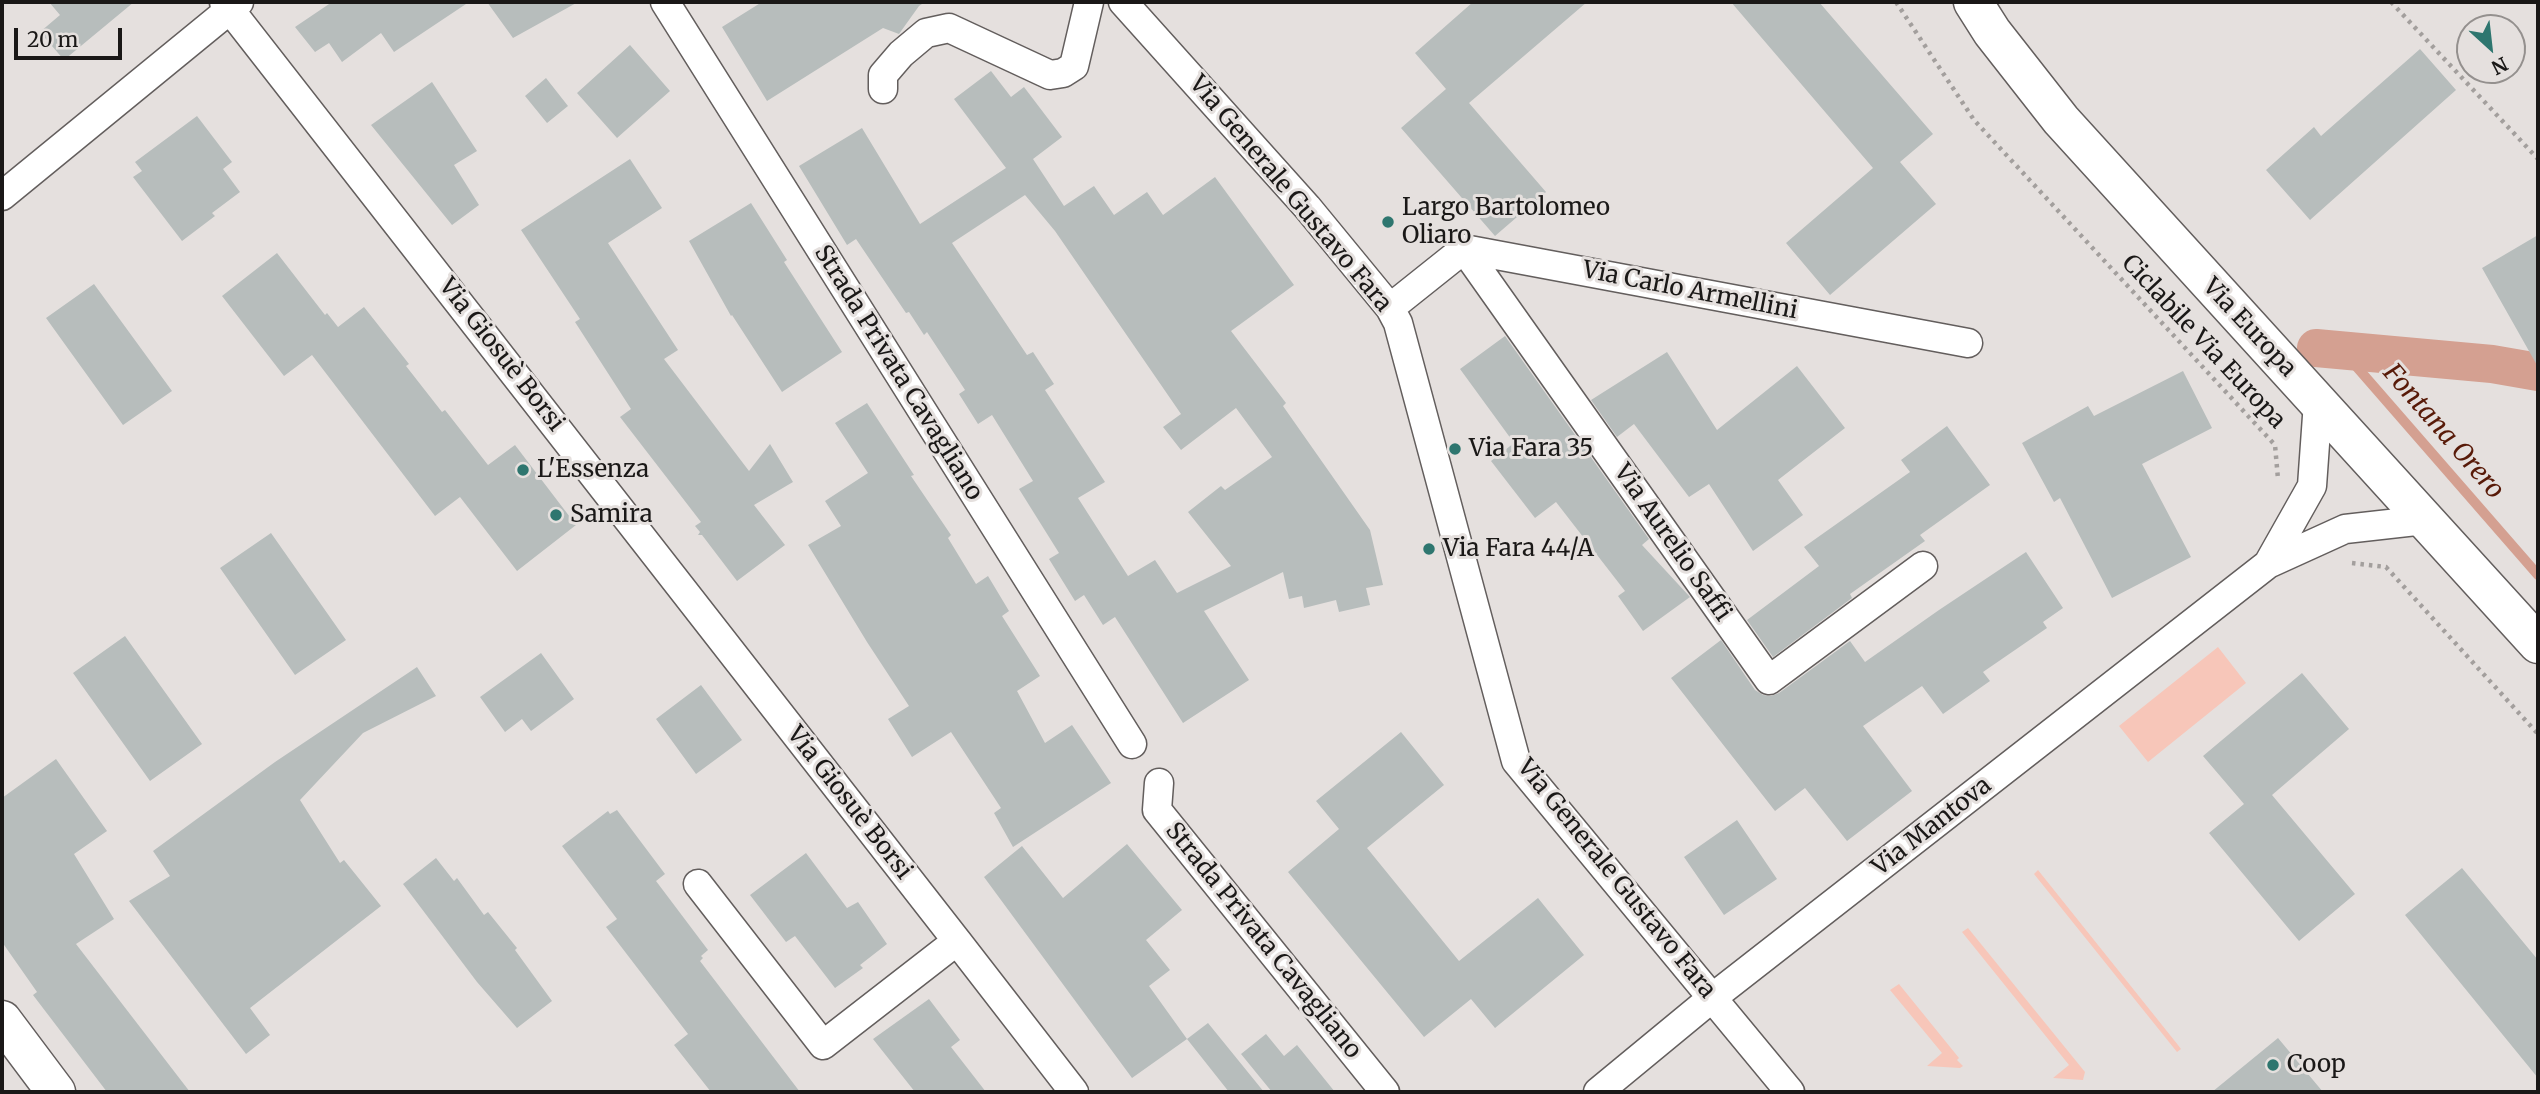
<!DOCTYPE html>
<html>
<head>
<meta charset="utf-8">
<style>
  body { margin:0 }
  #map { position:relative; width:2540px; height:1094px; overflow:hidden; background:#e5e0de; font-family:Merriweather,serif }
  canvas { display:block }
  .frame { position:absolute; inset:0; border:4px solid #1a1817; pointer-events:none }
  .north { position:absolute; left:2456px; top:14px; width:70px; height:70px; box-sizing:border-box; background:#e5e0de; border:2px solid #94908e; border-radius:50%; rotate:153deg; font-size:19px; font-weight:700; line-height:28px; text-align:center; color:#1a1817 }
  .north::after { content:''; display:block; margin:auto; width:24px; height:32px; background:#2e766f; clip-path:polygon(50% 0,100% 100%,50% 72%,0 100%) }
  .scale { position:absolute; left:14px; top:28px; width:108px; height:32px; box-sizing:border-box; border:4px solid #1a1817; border-top:0; padding-left:9px; font-size:21px; line-height:24px; white-space:nowrap; color:#1a1817; -webkit-text-stroke:5px #e5e0de; paint-order:stroke }
</style>
</head>
<body>
<div id="map">
<canvas width="2540" height="1094"></canvas>
<div class="frame"></div>
<div class="north">N</div>
<div class="scale">20 m</div>
</div>
<script>
const context = document.querySelector('canvas').getContext('2d');
context.lineJoin = 'round';
function fill(path, color) {
  context.fillStyle = color;
  context.fill(path, 'evenodd');
}
function strokePath(path, color, width, dash) {
  context.strokeStyle = color;
  context.lineWidth = width;
  context.lineCap = dash ? 'butt' : 'round';
  context.setLineDash(dash || []);
  context.stroke(path);
}
function drawText(font, color, halo, rows, align = 'center') {
  context.font = font + ' Merriweather,serif';
  context.lineWidth = 6;
  context.setLineDash([]);
  context.textBaseline = 'middle';
  context.strokeStyle = halo;
  context.fillStyle = color;
  for (const [text, x, y, turn = 0] of rows) {
    context.save();
    context.translate(x, y);
    context.rotate((+turn || 0) * Math.PI / 180);
    context.textAlign = isNaN(turn) ? turn : align;
    if (halo) context.strokeText(text, 0, 0);
    context.fillText(text, 0, 0);
    context.restore();
  }
}
const green = new Path2D(`
  M2218,647l28,36 -98,79 -29,-36z
  M2038,870l140,175 3,4 -4,3 -143,-178z
  M1968,928l117,144 -2,8 -30,-2 16,-13 -107,-133z
  M1899,984l60,74 -2,2 6,6 -3,2 -33,-2 15,-13 -52,-63z`);
const stream = new Path2D(`
  M2342,350l196,225`);
const canal = new Path2D(`
  M2316,348l176,16 46,8`);
const building = new Path2D(`
  M49,2h85l-70,58 -24,-28 20,-17z
  M332,2h137l-75,50 -13,-19 -39,29 -13,-19 -14,9 -20,-25z
  M487,2h91l-65,36z
  M762,2h163l-6,4 -20,28 -16,-6 -116,73 -45,-74z
  M1473,2h114l-118,101 77,89 -51,44 -94,-108 45,-39 -31,-36z
  M1731,2h88l114,132 -33,28 36,42 -106,91 -44,-52 87,-75z
  M630,45l40,46 -53,47 -40,-45z
  M2420,49l36,41 -146,130 -44,-50 48,-43 7,9z
  M991,71l20,26 13,-10 38,50 -29,22 31,47 30,-20 20,29 33,-23 16,23 52,-38 79,108 -63,46 55,72 -3,3 87,124 13,55 -17,3 4,17 -31,7 -3,-12 -32,8 -2,-12 -13,3 -6,-27 -79,39 45,69 -66,43 -68,-106 -12,8 -19,-30 -9,6 -26,-42 10,-6 -40,-64 14,-8 -41,-66 -14,9 -19,-30 6,-4 -38,-58 -3,3 -15,-23 -3,1 -50,-74 -9,6 -48,-79 63,-38 58,96 86,-56 -52,-69zM1025,195l30,36 126,183 -18,13 18,23 55,-42 36,49 -47,33 -4,-4 -33,26 43,54 -54,27 -22,-33 -27,16 -50,-78 27,-16 -60,-92 9,-6 -21,-32 -6,3 -75,-112z
  M546,78l22,28 -21,17 -22,-27z
  M432,82l45,69 -23,14 25,40 -27,20 -81,-100z
  M197,116l35,46 -9,7 17,23 -28,21 3,3 -33,25 -49,-64 9,-6 -7,-9z
  M630,159l32,49 -54,35 70,107 -14,9 85,112 21,-27 23,38 -39,23 31,40 -48,36 -35,-46h-4l2,-3 -5,-6 6,-4 -81,-105 11,-8 -56,-87 5,-3 -59,-89z
  M751,203l36,57 -3,2 58,90 -60,40 -50,-77 -1,1 -42,-75z
  M2538,235v132l-56,-99z
  M277,253l48,62 2,-2 11,14 26,-20 45,57 -3,2 36,46 3,-2 43,55 27,-20 61,80 -59,46 -57,-74 -25,19 -123,-161 -28,21 -62,-80z
  M94,284l78,107 -49,34 -77,-107z
  M1505,336l144,203 -7,6 48,52 -47,34 -25,-35 7,-5 -69,-89 -21,16 -44,-57 23,-18 -54,-74z
  M1667,352l50,78 80,-64 48,62 -67,52 25,35 -50,36 -44,-67 -20,13 -55,-73 -17,13 -26,-37z
  M2183,371l29,57 -70,36 49,93 -79,41 -52,-100 -6,4 -32,-59 66,-37 6,10z
  M867,403l47,72 -3,1 40,59 -3,3 28,46 12,-8 21,35 -7,5 38,60 -23,15 28,52 27,-18 39,58 -98,64 -19,-34 7,-5 -50,-76 -39,25 -24,-38 21,-13 -42,-64 -59,-97 33,-19 -16,-25 43,-28 -33,-50z
  M1947,426l43,59 -70,50 5,6 -75,53 2,4 -79,59 -26,-37 72,-54 -15,-19 106,-75 -9,-12z
  M271,533l75,107 -51,35 -75,-107z
  M2026,552l37,56 -20,14 4,6 -64,44 7,9 -47,33 -21,-28 -59,40 49,65 -65,50 -42,-53 -30,23 -104,-133 50,-38 34,50 8,5 8,1 8,-3 71,-52 15,21 74,-52z
  M125,636l77,108 -52,37 -77,-108z
  M541,653l33,46 -43,32 -9,-12 -17,13 -25,-35z
  M417,667l19,29 -73,37 -63,67 40,63 4,-3 37,46 -131,102 20,27 -24,19 -117,-153 41,-25 -17,-25 122,-89z
  M2302,673l47,56 -77,66 83,99 -56,47 -90,-108 35,-29 -41,-48z
  M701,685l41,55 -46,34 -40,-55z
  M1401,732l43,53 -77,63 92,113 79,-63 46,57 -89,73 -24,-29 -47,38 -136,-165 51,-43 -23,-28z
  M56,759l51,72 -33,23 40,65 -38,25 114,148h-83l-74,-97 4,-3 -35,-50v-144z
  M617,810l48,64 -9,7 52,69 -7,6 2,2 -3,3 100,131h-89l-37,-47 14,-11 -82,-107 11,-8 -55,-73 46,-35 2,3z
  M1737,820l40,59 -53,36 -40,-58z
  M1127,844l55,66 -36,30 24,30 -21,16 38,53 -55,39 -148,-201 38,-31 41,52z
  M806,853l41,55 11,-6 29,42 -27,21 3,3 -28,20 -40,-52 -9,6 -36,-47z
  M436,858l18,23 3,-3 27,37 4,-3 29,36 -2,2 37,51 -35,27 -40,-46 -74,-98z
  M2462,868l76,92v118l-133,-163z
  M929,999l31,41 -9,7 35,45h-71l-42,-53z
  M1208,1023l56,69h-35l-42,-53z
  M1266,1034l18,22 13,-11 38,47h-63l-31,-38z
  M2278,1038l45,54h-111z`);
const path = new Path2D(`
  M1896,2l78,118 301,325 3,34
  M2391,2l147,157
  M2352,563l34,4 152,167`);
const street = new Path2D(`
  M224,2l733,939
  M665,2l467,742
  M1123,2l184,205 83,101 8,15 118,438 274,331
  M883,89v-14l18,-21 25,-21 23,-5 101,47 13,-2 11,-7 15,-64
  M2,196l237,-194
  M1464,249l305,431 154,-114
  M1390,308l74,-59 504,94
  M2268,564l44,-78 6,-84
  M1159,783l-2,27 228,282
  M698,884l125,161 134,-104 117,151
  M1598,1092l114,-94 556,-434 77,-35 80,-9`);
const secondary = new Path2D(`
  M1973,2l19,30 69,88 477,524
  M2,1020l54,72`);
const markers = [
  [1388,222,7,"#2e766f"],
  [1455,449,7,"#2e766f"],
  [523,470,7,"#2e766f"],
  [556,515,7,"#2e766f"],
  [1429,549,7,"#2e766f"],
  [2273,1065,7,"#2e766f"]
];
const streetNames = [
  ["Via Generale Gustavo Fara",1290,194,50],
  ["Via Carlo Armellini",1690,291,11],
  ["Via Europa",2249,328,47],
  ["Ciclabile Via Europa",2203,342,47],
  ["Via Giosuè Borsi",501,355,52],
  ["Strada Privata Cavagliano",898,373,58],
  ["Via Aurelio Saffi",1672,543,55],
  ["Via Giosuè Borsi",849,803,52],
  ["Via Mantova",1932,827,-38],
  ["Via Generale Gustavo Fara",1616,879,51],
  ["Strada Privata Cavagliano",1263,941,51]
];
const poiNames = [
  ["Largo Bartolomeo",1402,208],
  ["Oliaro",1402,236],
  ["Via Fara 35",1469,449],
  ["L'Essenza",537,470],
  ["Samira",570,515],
  ["Via Fara 44/A",1443,549],
  ["Coop",2287,1065]
];
const waterNames = [
  ["Fontana Orero",2443,432,49]
];
fill(green, '#f7c6b9');
strokePath(stream, '#d4a091', 10);
strokePath(canal, '#d4a091', 38);
fill(building, '#b7bdbc');
strokePath(street, '#635e5d', 31);
strokePath(secondary, '#635e5d', 41);
strokePath(path, '#a39f9d', 4.5, [3.5, 5]);
strokePath(street, '#fff', 28);
strokePath(secondary, '#fff', 38);
for (const [x, y, r, color] of markers) {
  const dot = new Path2D();
  dot.arc(x, y, r, 0, 2 * Math.PI);
  context.fillStyle = color;
  context.fill(dot);
  strokePath(dot, '#e5e0de', 2.5);
}
drawText('24px', '#1a1817', '#e5e0de', streetNames);
drawText('24px', '#1a1817', '#e5e0de', poiNames, 'left');
drawText('italic 26px', '#581a08', '#e5e0de', waterNames);
</script>
</body>
</html>
